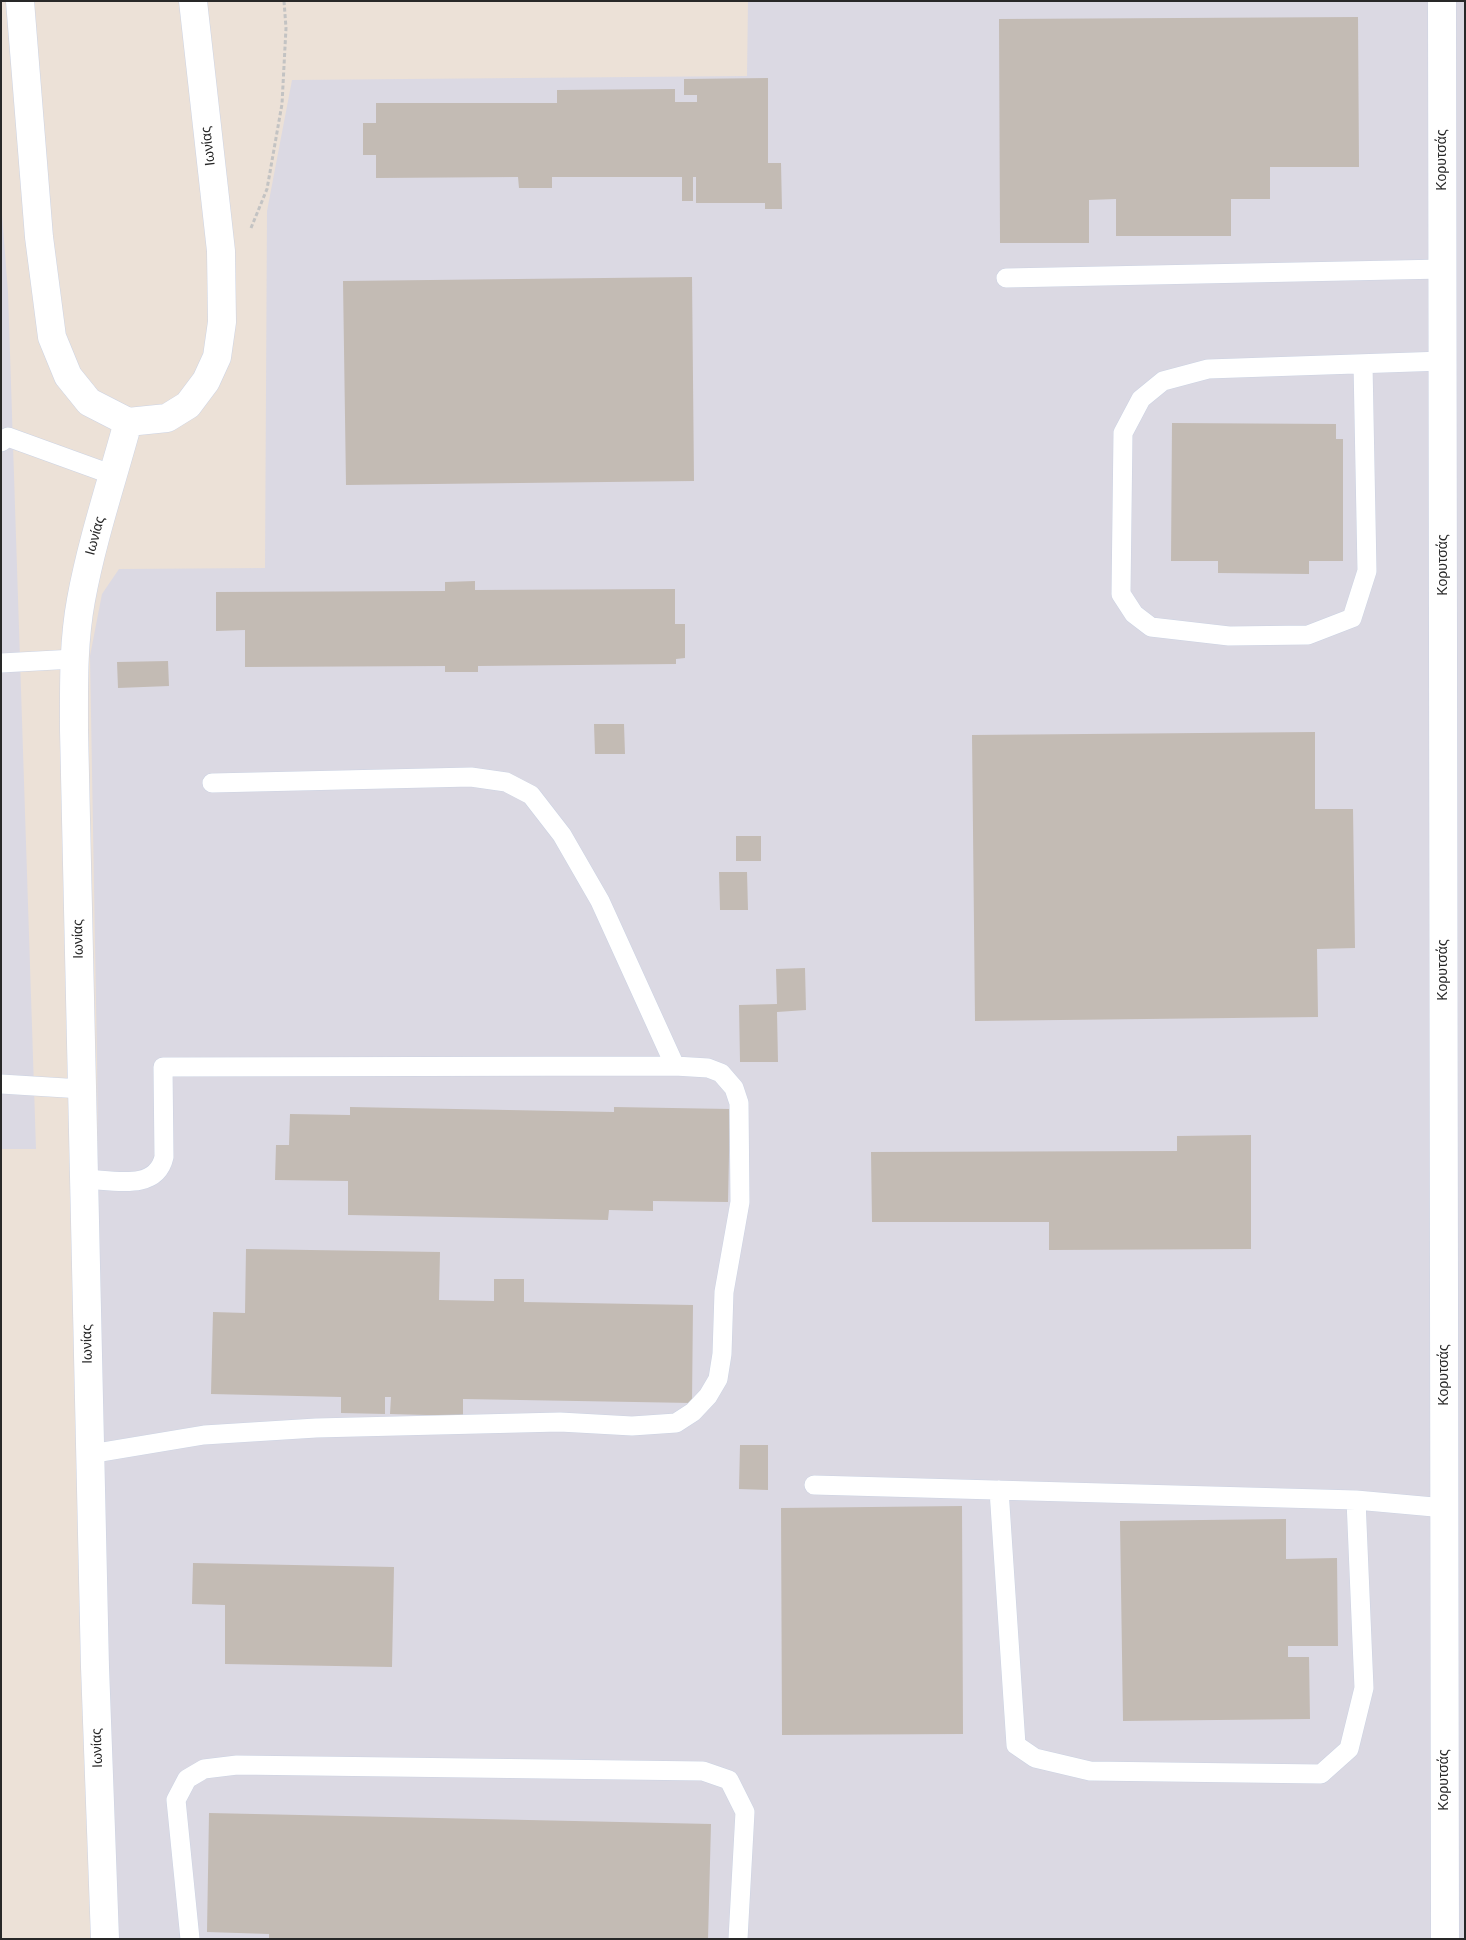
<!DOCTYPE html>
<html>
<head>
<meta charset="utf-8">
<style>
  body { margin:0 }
  #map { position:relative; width:1466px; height:1940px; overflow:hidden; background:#ece1d7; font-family:"Nunito Sans",sans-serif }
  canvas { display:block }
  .frame { position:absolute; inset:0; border:2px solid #282828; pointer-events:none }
</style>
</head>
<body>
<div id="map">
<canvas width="1466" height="1940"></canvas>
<div class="frame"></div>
</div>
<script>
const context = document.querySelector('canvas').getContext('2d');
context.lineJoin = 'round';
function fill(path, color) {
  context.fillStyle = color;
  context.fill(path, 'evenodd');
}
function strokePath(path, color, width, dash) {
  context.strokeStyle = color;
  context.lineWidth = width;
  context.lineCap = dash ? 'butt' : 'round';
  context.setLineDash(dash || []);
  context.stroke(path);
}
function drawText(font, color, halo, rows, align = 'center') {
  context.font = font + ' "Nunito Sans",sans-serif';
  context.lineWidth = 4;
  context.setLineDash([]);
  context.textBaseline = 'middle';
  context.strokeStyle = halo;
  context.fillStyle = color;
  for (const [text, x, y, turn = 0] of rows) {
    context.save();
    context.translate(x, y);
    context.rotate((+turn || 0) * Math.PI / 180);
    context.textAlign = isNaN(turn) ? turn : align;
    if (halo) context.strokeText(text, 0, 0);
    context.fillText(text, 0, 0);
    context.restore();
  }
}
const industrial = new Path2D(`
  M748,1h717v1938h-1350l-13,-316 -5,-565 -7,-402 12,-62 17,-25 146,-1 2,-357 25,-131 455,-4z
  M1,202l7,90 28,857h-35z`);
const building = new Path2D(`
  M1358,17l1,150h-89v32h-39v37h-115v-37l-27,1v43h-89l-1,-224z
  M768,78v85h13l1,46h-17v-6h-69v-26h-3v24h-11v-24h-130v11h-33l-1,-11 -142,1v-23h-13v-32h13v-20h181v-13l118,-1v13h22v-7h-13v-16z
  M692,277l2,204 -348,4 -3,-204z
  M1172,423l164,1v15h7v122h-34v13l-91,-1v-12h-47z
  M475,581v9l200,-1v35h10v34l-9,1v5l-198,2v6h-33v-6l-200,1v-37l-29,1v-39l229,-1v-9z
  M168,661l1,25 -51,2 -1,-26z
  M594,724h30l1,30h-30z
  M1315,732v77h38l2,139 -38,1 1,68 -343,4 -3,-286z
  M736,836h25v25h-25z
  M719,872h28l1,38h-28z
  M805,968l1,42 -29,2 1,50h-38l-1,-57 38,-1 -1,-35z
  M350,1107l264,5v-5l116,2 -2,93 -75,-1v10l-44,-1 -1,10 -260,-5v-34l-73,-1 1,-35h13l1,-31 60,1z
  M1251,1135v114l-202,1v-28h-177l-1,-70 306,-1v-15z
  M246,1249l194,3 -1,48 55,1v-22h30v23l169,3 -1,98 -229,-4v17l-73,-2 1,-17h-6v17l-44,-1v-16l-130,-3 2,-82 32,1z
  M740,1445h28v45l-29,-1z
  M962,1506l1,228 -181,1 -1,-227z
  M1286,1519v40l51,-1 1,88h-50v11h21l1,62 -187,2 -3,-200z
  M193,1563l201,4 -2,100 -167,-3v-59l-33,-1z
  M209,1813l502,11 -3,115h-439v-5l-62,-2z`);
const path = new Path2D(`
  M251,228l16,-39 15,-85 4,-76 -2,-27`);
const service = new Path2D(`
  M1006,278l437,-9
  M1363,364l4,207 -15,47 -44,17 -79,1 -78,-9 -17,-13 -13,-20 2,-161 18,-34 22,-18 45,-12 235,-8
  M1,442l7,-5 105,38
  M1,663l73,-4
  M1,1084l81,5
  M84,1179c29,1 72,13 80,-22l-1,-90 512,-1
  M90,1454l114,-19 112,-7 244,-6 72,4 44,-3 17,-11 15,-16 10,-17 4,-25 2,-62 16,-90 -1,-99 -5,-15 -13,-15 -13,-5 -33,-2 -75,-165 -38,-66 -31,-40 -25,-13 -35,-5 -259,6
  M814,1485l542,15 89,8
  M999,1490l17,255 19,13 55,13 231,3 28,-25 15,-61 -8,-188
  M190,1939l-14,-139 11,-21 17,-10 33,-4 466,6 26,9 16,32 -7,127`);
const minor = new Path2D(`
  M20,1l19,236 13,100 16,39 21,26 39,20
  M1442,1l3,1938`);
const tertiary = new Path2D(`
  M105,1939l-10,-272 -21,-937c0,-43 -1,-87 7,-130 11,-60 31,-119 47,-178l39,-4 21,-13 18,-24 11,-24 5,-35 -1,-71 -28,-250`);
const streetNames = [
  ["Ιωνίας",209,146,-97],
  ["Κορυτσάς",1443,160,-90],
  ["Ιωνίας",96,536,-75],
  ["Κορυτσάς",1444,565,-90],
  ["Ιωνίας",79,939,-91],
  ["Κορυτσάς",1444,970,-90],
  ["Ιωνίας",88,1344,-91],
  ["Κορυτσάς",1445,1375,-90],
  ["Ιωνίας",98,1748,-92],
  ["Κορυτσάς",1445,1780,-90]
];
fill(industrial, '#dbd9e3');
fill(building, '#c3bbb4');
strokePath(service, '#ccd3e3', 20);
strokePath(minor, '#ccd3e3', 29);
strokePath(tertiary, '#ccd3e3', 29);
strokePath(path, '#c3c3c3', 3, [4, 2.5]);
strokePath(service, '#fff', 19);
strokePath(minor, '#fff', 28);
strokePath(tertiary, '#fff', 28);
drawText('14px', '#282828', '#fff', streetNames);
</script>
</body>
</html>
